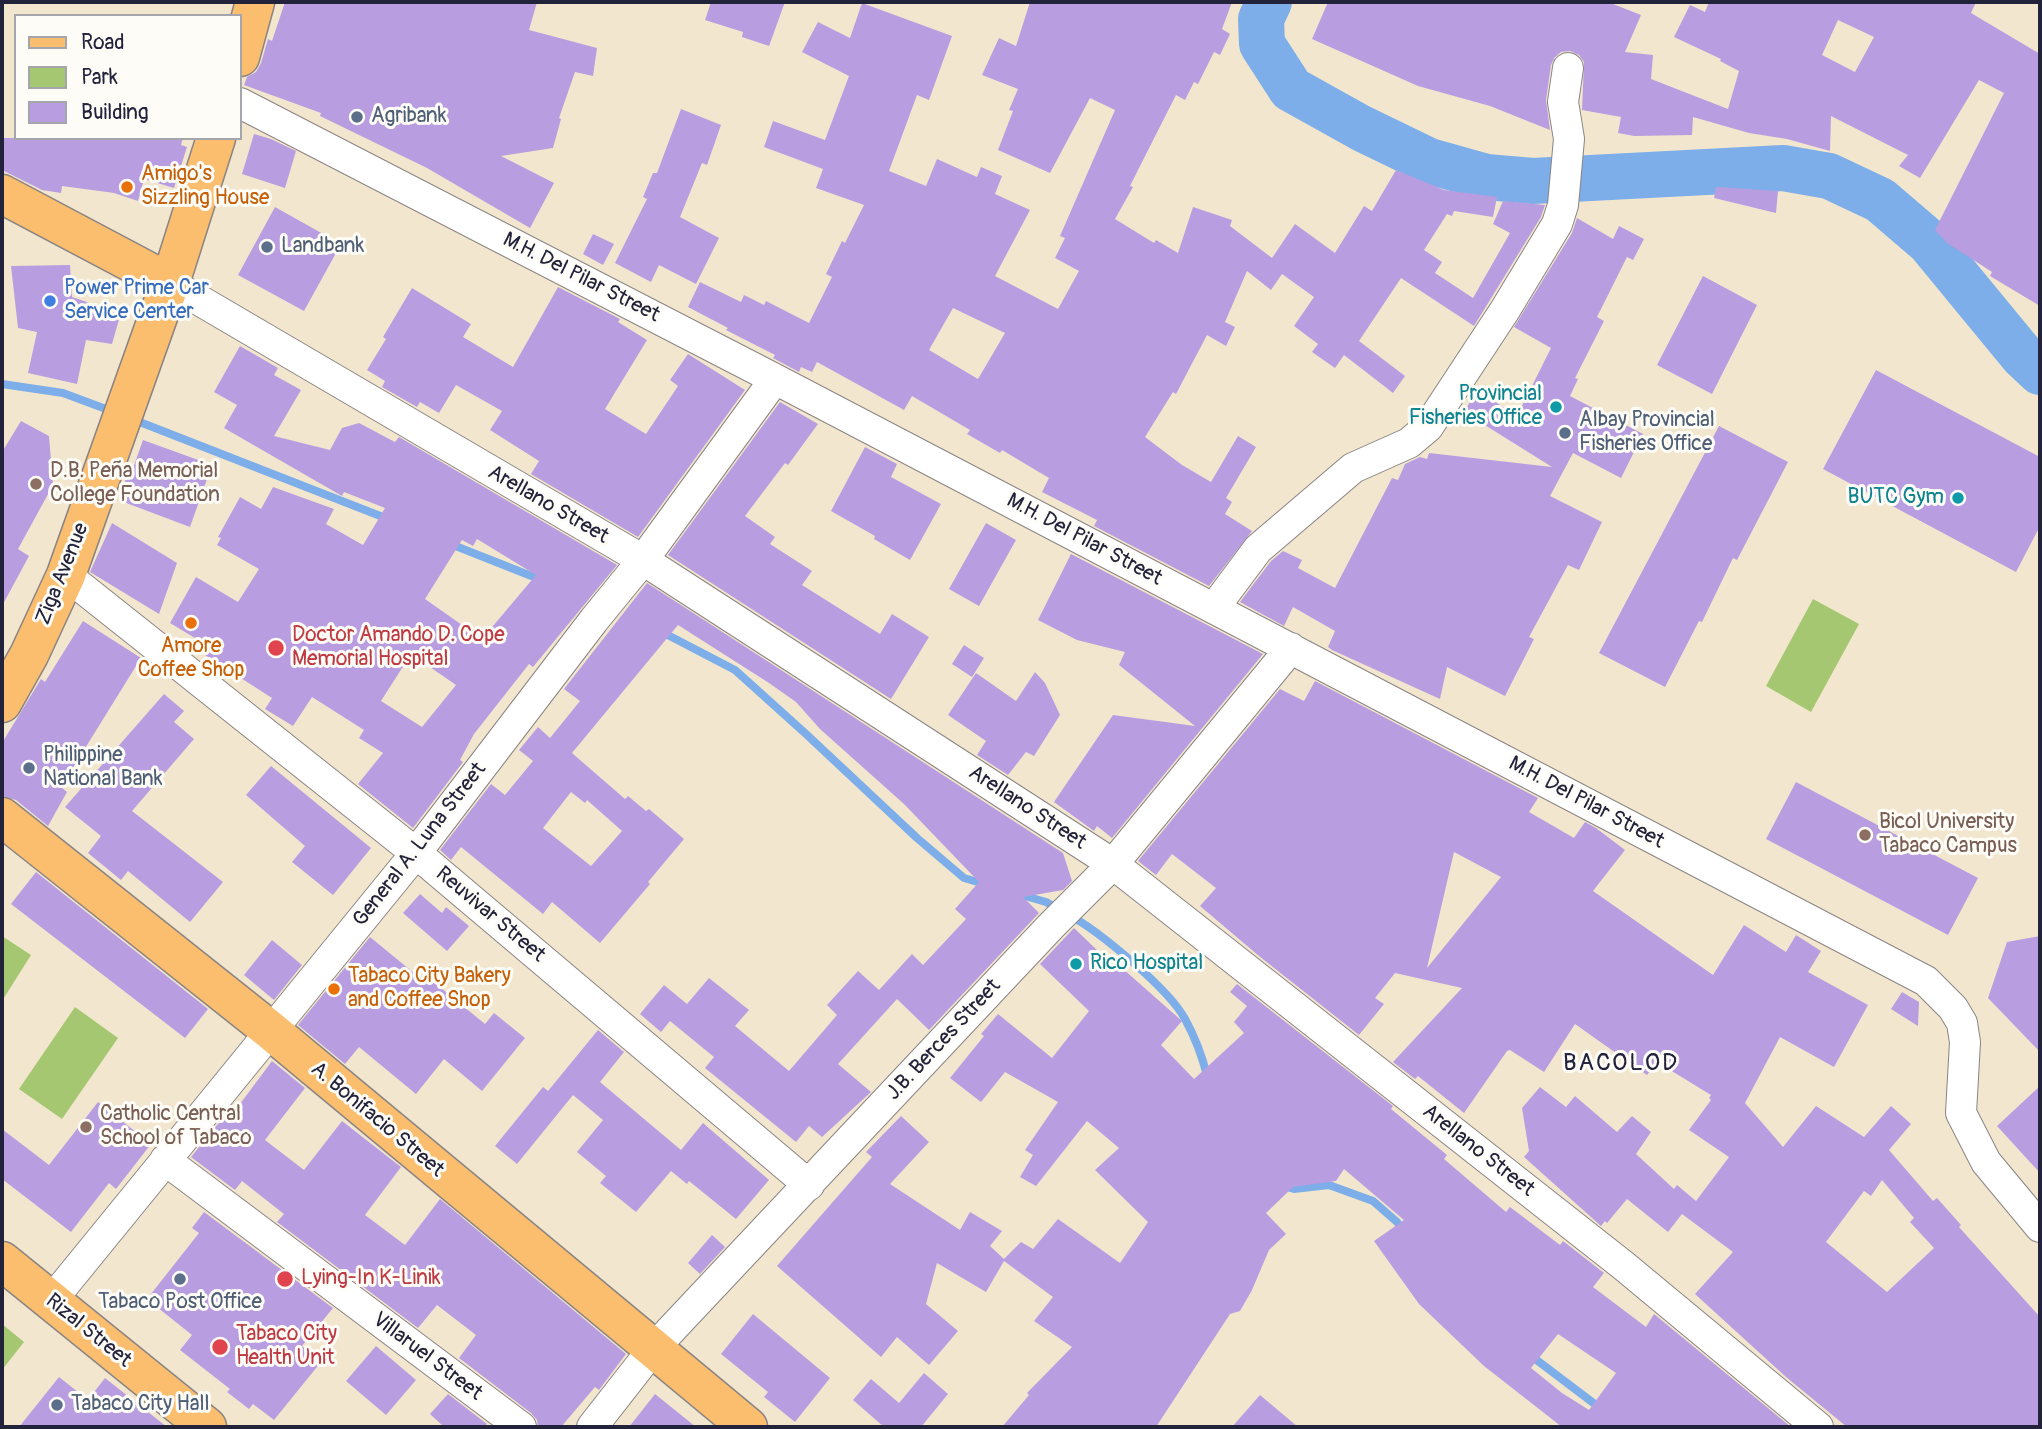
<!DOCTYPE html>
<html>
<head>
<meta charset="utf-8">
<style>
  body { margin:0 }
  #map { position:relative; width:2042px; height:1429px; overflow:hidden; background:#f2e7ce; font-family:Pangolin,sans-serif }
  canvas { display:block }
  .frame { position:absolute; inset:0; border:4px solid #22223b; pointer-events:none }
  .legend { position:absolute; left:14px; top:14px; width:228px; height:126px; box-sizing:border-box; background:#fdfcf7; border:2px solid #a5a5ac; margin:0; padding:9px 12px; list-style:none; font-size:21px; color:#22223b }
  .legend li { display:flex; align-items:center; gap:14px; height:35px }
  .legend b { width:35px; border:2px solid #a5a5ac }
</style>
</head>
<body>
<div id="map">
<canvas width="2042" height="1429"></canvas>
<div class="frame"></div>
<ul class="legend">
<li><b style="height:9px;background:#fbbd6e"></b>Road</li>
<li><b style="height:19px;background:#a5c771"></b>Park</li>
<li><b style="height:19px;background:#b99de1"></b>Building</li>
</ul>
</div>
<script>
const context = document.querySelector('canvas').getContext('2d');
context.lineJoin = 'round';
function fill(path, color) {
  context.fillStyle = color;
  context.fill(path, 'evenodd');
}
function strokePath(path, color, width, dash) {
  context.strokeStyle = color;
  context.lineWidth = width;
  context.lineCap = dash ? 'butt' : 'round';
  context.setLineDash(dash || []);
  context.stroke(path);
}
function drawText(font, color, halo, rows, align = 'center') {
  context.font = font + ' Pangolin,sans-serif';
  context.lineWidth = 6;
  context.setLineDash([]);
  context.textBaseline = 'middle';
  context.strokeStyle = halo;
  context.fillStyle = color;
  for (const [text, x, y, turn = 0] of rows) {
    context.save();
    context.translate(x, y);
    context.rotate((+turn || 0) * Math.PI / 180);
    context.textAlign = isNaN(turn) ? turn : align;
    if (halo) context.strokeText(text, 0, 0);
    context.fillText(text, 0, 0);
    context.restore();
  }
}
const green = new Path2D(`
  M1813,599l46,25 -48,88 -45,-26z
  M2,936l29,19 -29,46z
  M75,1007l43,31 -56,81 -43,-30z
  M2,1324l22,18 -22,28z`);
const stream = new Path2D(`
  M2,384l61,9 51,19
  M132,419l256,100
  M448,543l96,38
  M662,632l73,38 71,64 111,104 47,40 24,7
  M1018,894l28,8 12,7
  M1069,915c30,16 100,74 116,104 10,18 18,40 23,60
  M1283,1186l11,3 35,-4 44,16 24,21 7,10
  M1530,1355l70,53`);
const river = new Path2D(`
  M1269,2l-8,17 1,25 29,45 70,39 68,33 57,16 47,4 250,-13 46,8 51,24 49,42 93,113 18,17`);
const building = new Path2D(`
  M285,2h252l-8,28 68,18 -4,28 -18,-4 -16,46 2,1 -8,29 -52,8 53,27 -24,45 -103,-60 -107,-52 1,-3 -77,-28 3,-8 9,-5 5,-9 7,-24 4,2z
  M711,2h74l-16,44 -27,-9 1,-5 -38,-12z
  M1030,2h202l-10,27 8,5 -10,21 -6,-3 -16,32 -4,-2 -9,18 -9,-5 -37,73 -9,18 3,1 -18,32 39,24 2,-3 22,13 15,-46 39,13 -2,6 42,32 23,-34 40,29 29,-47 8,5 24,-41 48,20 53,7 -4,20 -39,-6 -2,5 -5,-2 -23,36 18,12 -7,11 38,25 37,-65 -17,-9 10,-23 42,4 -4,12 -67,109 -73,-48 -42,63 46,35 -12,17 -49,-38 -9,13 -23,-16 6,-8 -24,-18 20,-29 -32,-23 -11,16 -24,-19 -22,51 10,5 -9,19 -19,-11 -31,59 -3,-2 -28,45 37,28 29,17 27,-46 18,11 -30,51 6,4 -7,12 27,17 -43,55 -115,-60 3,-6 -55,-28 7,-14 -47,-28 -2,3 -33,-19 3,-4 -58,-34 -8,14 -87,-48 -5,10 -11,-5 -2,5 -26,-14 2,-3 -49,-25 2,-2 -40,-21 12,-25 41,20 3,-7 20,10 2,-4 43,22 23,-46 -6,-3 16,-33 3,2 19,-38 -48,-17 7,-19 -59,-22 9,-26 52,19 24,-64 -47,-24 16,-30 32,16 12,-35 90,33 -23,64 -12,-5 -28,76 37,15 11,-27 40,18 4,-10 21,9 -7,18 35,16 -35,66 63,33 21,-38 -24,-13 10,-20 -5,-2 55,-126 -25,-12 -40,75 -52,-23 15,-39 -4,-1 9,-21 -36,-14 17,-37 17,8zM953,308l52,25 -27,46 -49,-29z
  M1328,2h280l33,13 -16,37 28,3 -2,24 77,30 11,-38 -19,-10 1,-2 -47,-22 16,-32 15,7 4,-10h267l-5,11 69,41v252l-50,-30 2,-4 -45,-29 -12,-13 69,-137 -25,-13 -59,98 -21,-12 9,-11 -77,-39 -1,35 -43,-12 -38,-6 -56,-16 -1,18 -58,1 -16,-3 3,-16 -39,-7 2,-48 -5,-7 -9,-4 -9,1 -6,5 -4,8 -5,35 4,30 -60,-24 -72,-20 -106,-47zM1838,20l36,17 -19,35 -33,-17z
  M681,109l40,16 -14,40 -5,-2 -22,54 39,21 -23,46 -37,-19 -8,17 -36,-19 32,-64 -4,-2 10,-24h4z
  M254,134l17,5 25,12 -11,37 -43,-14z
  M2,138h181l-2,7 6,2 -13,41 -30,-9 -6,22 -24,-8 -52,-7 -1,7 -19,-3 -40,-20z
  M1716,187l62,4 -2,22 -62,-15z
  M275,207l66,37 -37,67 -66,-36z
  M1577,218l36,21 6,-13 25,13 -11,21 -6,-3 -30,60 7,4 -29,57 3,1 -8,17 73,38 -22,44 -48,-25 -23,43 52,26 -23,48 -11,-5 -39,72 5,2 -29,57 -58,-29 -7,32 -108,-49 -4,-3 7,-16 -42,-24 -9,19 -44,-24 31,-41 12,-10 19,9 -4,8 37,20 57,-110 6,2 7,-16 15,-7 7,2 2,-6 123,14 -88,-55 13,-22 40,26 34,-68 -37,-21 58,-94z
  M593,234l21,10 -11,21 -20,-11z
  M70,265l2,32 27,9 23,3 -10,35 -26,-4 -9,44 -49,-11 9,-41 -19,-4 -7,-62z
  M1703,276l54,29 -45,89 -55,-29z
  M558,287l62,32 -2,3 29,18 -42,69 41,25 32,-48 -8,-6 18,-26 57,36 -107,147 -107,-63 8,-13 -49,-31 12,-19 -46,-26 -17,28 -19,-11 -3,5 -35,-20 3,-6 -18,-11 19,-31 -3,-2 29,-49 59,36 -8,13 50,30z
  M240,346l38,22 -4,7 27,15 -27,46 56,14 12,-22 17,-5 36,19 4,-5 218,128 -84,102 -4,-3 -55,70 -14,26 3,2 -50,66 -55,-44 25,-31 -24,-15 5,-8 -52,-33 -19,29 -28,-17 7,-11 -67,-43 5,-8 -40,-24 26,-46 42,25 21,-33 -42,-24 4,-7 -3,-1 22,-40 21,12 12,-22 61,22 -8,15 37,21 22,-37 -41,-16 -2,4 -118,-68 13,-23 -23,-13zM477,539l59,36 -54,64 -57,-40 37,-59 11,6zM411,654l45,31 -34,42 -41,-26z
  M1876,370l164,87v69l-24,46 -193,-103z
  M780,402l38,22 -30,41 -3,-2 -40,53 30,21 -5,7 42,27 -10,14 78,49 12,-20 37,23 -38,62 -223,-144z
  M21,421l28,15 4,49 -35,64 11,7 -27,50v-154z
  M1719,426l69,36 -51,98 -4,-2 -31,64 -3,-1 -34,66 -66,-34z
  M143,440l69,25 -22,62 -69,-26v-8l6,-18 3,2z
  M865,447l32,17 -6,13 50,27 -31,56 -36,-21 1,-3 -44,-25z
  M112,523l65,40 -18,51 -69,-42z
  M986,523l30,17 -37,66 -30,-17z
  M1071,554l192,100 -151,184 -15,-12 -3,5 -40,-29 59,-87 82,11 -76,-61 6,-13 -48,-12 -39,-20z
  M647,583l416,270 9,28 -9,9 -40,7 16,16 -110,117 -32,-31 -59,65 33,28 -49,45 -13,-11 -13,16 -91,-74 9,-11 -44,-36 -9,11 -21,-18 24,-29 23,19 22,-26 40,32 -14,16 54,45 48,-56 -10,-10 31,-34 21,19 33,-36 11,11 43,-46 -11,-10 24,-27 -75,-78 -84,-75 -24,-27 -27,-19 -91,-58 -106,128 53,46 3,-3 18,15 3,-2 35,30 -36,43 2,2 -50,59 -48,-41 -9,12 -82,-67 -10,13 -11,-10 51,-66 14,11 28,-34 -14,-11 19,-23 12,11 30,-37 -16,-12zM571,792l14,11 2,-3 35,31 -31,35 -48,-38z
  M83,621l58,37 -80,129 6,5 -19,34 -32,-26 -14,-4v-53l39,-64 4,3z
  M964,645l20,13 -12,19 -20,-13z
  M1035,672l10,11 15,32 -26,41 -8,-4 -18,23 -31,-20 9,-14 -38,-26 28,-42 40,28z
  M1315,681l223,117 -9,14 45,26 11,-16 11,6 29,22 -32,41 120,84 31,-50 42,27 10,-17 25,16 -13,21 60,33 -34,62 -54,-30 -35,66 38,44 33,-41 48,31 27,-31 20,18 -22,26 44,51 4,-3 24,27 -2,2 81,90v110h-193l-61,-50 -91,-83 38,-42 -51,-38 -14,18 -41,-33 -20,24 -2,-2 -4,5 -77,-69 5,-6 -7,-43 18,-21 26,20 9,-11 42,36 15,-16 19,16 -15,22 38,35 3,-4 19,16 33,-44 -40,-27 22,-30 -2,-2 2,-3 -54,-33 -10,13 -72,-51 -31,48 -34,-22 -3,1 -43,62 -46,-37 -3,3 -22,-17 69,-74 -67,-15 -20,25 9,6 -25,31 -100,-79 -59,-50 16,-18 -44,-34 -16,21 -18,-14 142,-172 24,12zM1454,852l47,25 -74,91zM1882,1180l32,38 -4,4 24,26 -47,44 -61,-50 38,-51 7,5z
  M164,694l20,17 -10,11 20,17 -62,72 91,71 -33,40 -62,-51 -7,9 -33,-27 13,-17 -36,-29z
  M271,766l100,82 -38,47 -41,-33 13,-16 -59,-51z
  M1796,782l182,96 -30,57 -182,-96z
  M36,872l172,137 -23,29 -174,-134z
  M420,894l22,19 4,-6 23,19 -22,25 -44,-38z
  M1074,928l45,43 3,-3 60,53 -21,24 33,34 50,-46 -10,-11 13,-16 -17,-14 7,-8 156,122 -2,3 56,46 -3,4 62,53 4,-5 50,38 3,-4 41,32 -11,14 53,40 8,-13 137,113h-229l-78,-61 -65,-62 -45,-63 30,-21 -60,-51 -8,12 -43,6 -27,26 20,21 -17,16 -17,40 -12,21 -10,3 -74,113h-154l27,-32 -2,-2 45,-46 -38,-26 19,-24 -49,-36 -18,31 -49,-29 -11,41 32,27 -29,34 -32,-28 -16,20 -104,-91 95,-109 -6,-5 35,-36 28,26 -39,42 70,46 10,-18 32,19 -12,15 14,13 17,-17 12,7 25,-30 62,44 28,-41 -53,-52 24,-22 -32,-27 -51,65 -16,-9 13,-22 -8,-5 33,-48 -53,-30 -24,30 -31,-24 34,-42 -3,-2 17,-20 54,44 37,-47 -49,-47zM1558,1334l58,39 -27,37 -27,-17 -31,-25z
  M2040,936v116l-52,-54 19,-56z
  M370,937l50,41 4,-4 61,50 9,-11 31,25 -43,53 -38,-32 -28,35 -57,-47 -14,17 -47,-39z
  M272,940l30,25 -28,35 -30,-25z
  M1902,992l17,10 -1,24 -27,-17z
  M598,1030l26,22 -24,30 81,68 22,-27 66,57 -33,39 -47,-38 -2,3 -16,-13 -35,41 -36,-29 6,-7 -29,-24 26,-32 -30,-25 -56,69 -22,-18 48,-59 5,4z
  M272,1061l33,27 -40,52 39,30 38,-49 59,46 -36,48 40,30 35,-46 186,155 -27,36 -4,-3 -34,40h-23l-1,-7 -6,-7 -72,-55 17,-23 -39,-30 -19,23 -141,-106 7,-8 -42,-33 -7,9 -44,-33 36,-44 4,3z
  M2040,1086v87l-43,-47z
  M98,1102l53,42 -35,45 -7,-6 -38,49 -69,-53v-50l47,36z
  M204,1212l129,96 -31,38 19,16 -47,58 -21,-16 -4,5 -22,-17 3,-3 -50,-39 12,-15 -45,-36 52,-66 -7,-5z
  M712,1235l13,12 -25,27 -12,-11z
  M753,1314l77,64 -35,44 -31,-25 4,-5 -47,-38z
  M376,1346l40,34 -30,35 -40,-34z
  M924,1373l24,21 -27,33h-37l-31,-27 18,-21 28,24z
  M59,1377l29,23 17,-22 62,49h-148z
  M448,1394l39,30 -3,3h-40l-14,-13z
  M655,1394l41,33h-67z
  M1260,1395l38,32h-66z`);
const minor = new Path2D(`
  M240,103l535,276 1151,602 27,27 9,15 3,19 -4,71 25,49 54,65
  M170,283l473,277 470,304 511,402 194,161
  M66,575l350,278 393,332
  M1214,608l44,-59 95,-81 56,-25 19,-16 77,-117 52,-86 6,-19 6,-66 -6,-37 5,-34
  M165,1160l356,267
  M51,1301l365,-448 178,-233 49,-60 132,-181
  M592,1427l61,-78 398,-423 62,-62 178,-216`);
const major = new Path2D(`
  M240,57l15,-55
  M2,194l168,89
  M2,703l27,-48 37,-80 104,-292 46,-145
  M2,817l268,213 478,397
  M2,1261l205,166`);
const markers = [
  [357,117,7,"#5c6f8a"],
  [127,187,7,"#e8710a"],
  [267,247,7,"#5c6f8a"],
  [50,301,7,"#3f7fe0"],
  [1556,407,7,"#0f9aa8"],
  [1565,433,7,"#5c6f8a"],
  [36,484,7,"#8d6e63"],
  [1958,498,7,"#0f9aa8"],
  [191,623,7,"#e8710a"],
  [276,648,9,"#e0444e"],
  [29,768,7,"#5c6f8a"],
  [1865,835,7,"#8d6e63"],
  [1076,964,7,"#0f9aa8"],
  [334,989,7,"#e8710a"],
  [86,1127,7,"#8d6e63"],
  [180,1279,7,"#5c6f8a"],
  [285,1279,9,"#e0444e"],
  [220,1347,9,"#e0444e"],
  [57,1405,7,"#5c6f8a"]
];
const serviceNames = [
  ["Agribank",371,117],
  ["Landbank",281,247],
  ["Albay Provincial",1579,421],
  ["Fisheries Office",1579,445],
  ["Philippine",43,756],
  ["National Bank",43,780],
  ["Tabaco Post Office",180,1303,"center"],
  ["Tabaco City Hall",71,1405]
];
const foodNames = [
  ["Amigo's",141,175],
  ["Sizzling House",141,199],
  ["Amore",191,647,"center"],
  ["Coffee Shop",191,671,"center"],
  ["Tabaco City Bakery",348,977],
  ["and Coffee Shop",348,1001]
];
const streetNames = [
  ["M.H. Del Pilar Street",581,278,27],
  ["Arellano Street",548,505,30],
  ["M.H. Del Pilar Street",1084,540,28],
  ["Ziga Avenue",63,574,-68],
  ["M.H. Del Pilar Street",1586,803,28],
  ["Arellano Street",1027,808,33],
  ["General A. Luna Street",420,845,-52],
  ["Reuvivar Street",490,915,40],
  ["J.B. Berces Street",944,1040,-47],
  ["A. Bonifacio Street",377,1120,40],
  ["Arellano Street",1478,1151,38],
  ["Rizal Street",88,1331,39],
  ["Villaruel Street",427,1357,37]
];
const shopNames = [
  ["Power Prime Car",64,289],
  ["Service Center",64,313]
];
const cultureNames = [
  ["Provincial",1542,395],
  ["Fisheries Office",1542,419],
  ["BUTC Gym",1944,498],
  ["Rico Hospital",1090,964,"left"]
];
const educationNames = [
  ["D.B. Peña Memorial",50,472],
  ["College Foundation",50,496],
  ["Bicol University",1879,823],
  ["Tabaco Campus",1879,847],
  ["Catholic Central",100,1115],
  ["School of Tabaco",100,1139]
];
const healthNames = [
  ["Doctor Amando D. Cope",292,636],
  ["Memorial Hospital",292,660],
  ["Lying-In K-Linik",301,1279],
  ["Tabaco City",236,1335],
  ["Health Unit",236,1359]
];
const quarterNames = [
  ["BACOLOD",1621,1064]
];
fill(green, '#a5c771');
strokePath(stream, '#7daee9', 8);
strokePath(river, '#7daee9', 46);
fill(building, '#b99de1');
strokePath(minor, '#8a8484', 32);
strokePath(major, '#8a8484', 41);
strokePath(minor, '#fff', 30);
strokePath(major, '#fbbd6e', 38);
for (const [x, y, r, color] of markers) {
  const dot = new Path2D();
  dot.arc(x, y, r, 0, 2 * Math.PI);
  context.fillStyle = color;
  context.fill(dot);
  strokePath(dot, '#fdfcf7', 2.5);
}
drawText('21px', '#4e5e75', '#fdfcf7', serviceNames, 'left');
drawText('21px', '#c56008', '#fdfcf7', foodNames, 'left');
drawText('21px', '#22223b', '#fdfcf7', streetNames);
drawText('21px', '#366cbe', '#fdfcf7', shopNames, 'left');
drawText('21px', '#0d838f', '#fdfcf7', cultureNames, 'right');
drawText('21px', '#785e54', '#fdfcf7', educationNames, 'left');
drawText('21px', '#be3a42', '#fdfcf7', healthNames, 'left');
context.letterSpacing = '2px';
drawText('24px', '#22223b', '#fdfcf7', quarterNames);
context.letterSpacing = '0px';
</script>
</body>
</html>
